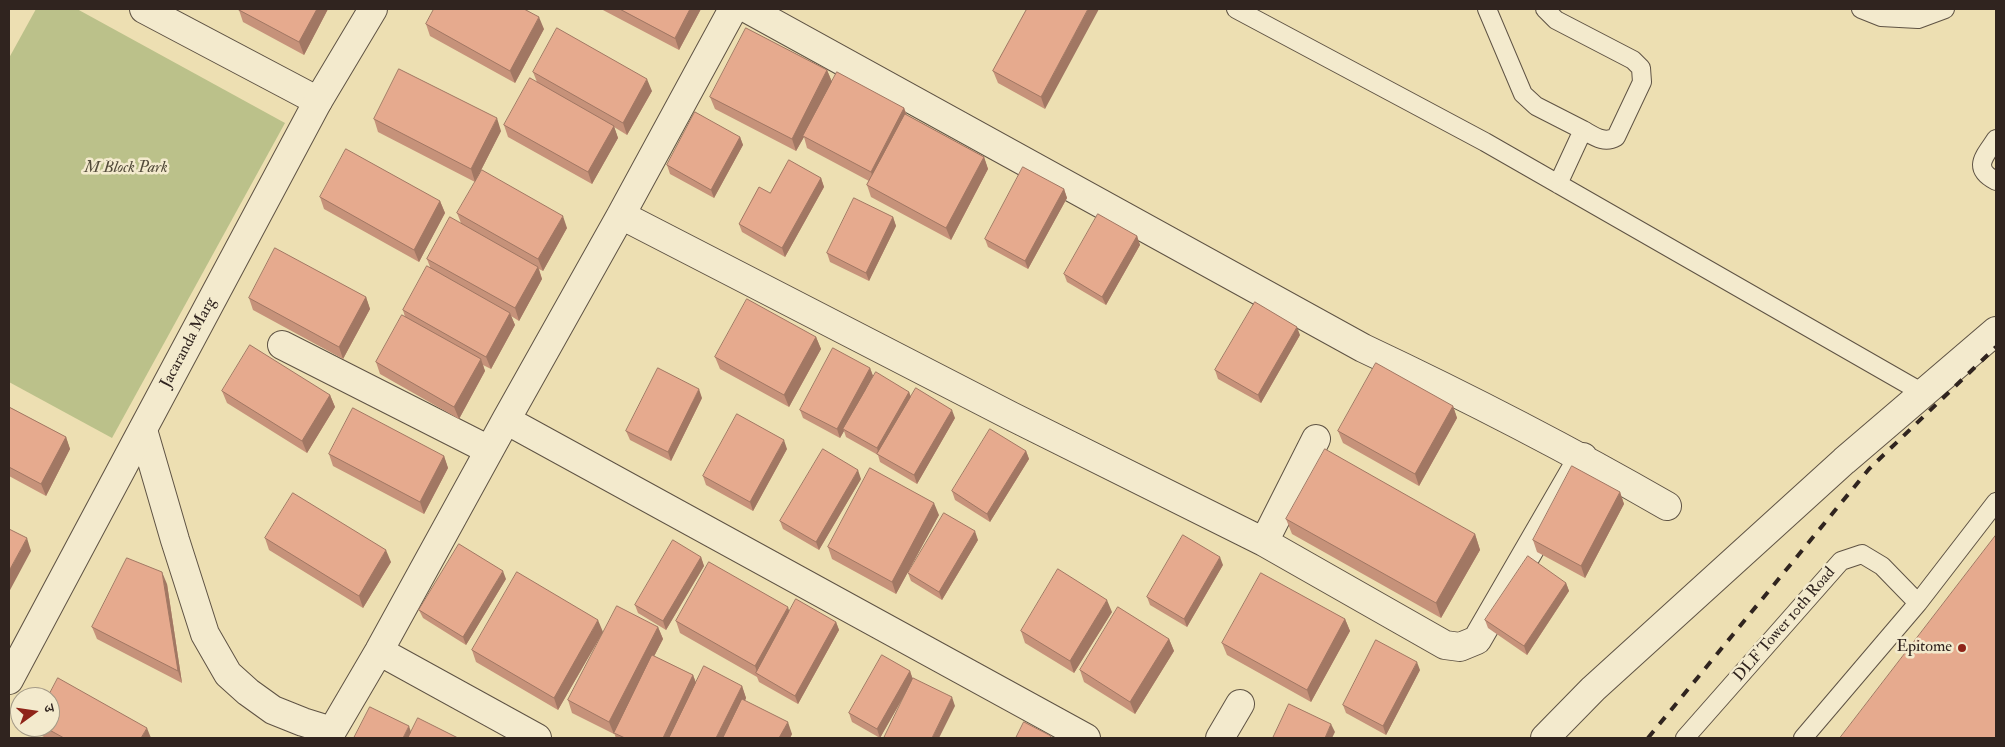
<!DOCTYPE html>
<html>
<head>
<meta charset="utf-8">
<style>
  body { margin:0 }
  #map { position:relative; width:2005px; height:747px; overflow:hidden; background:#eddfb2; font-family:"IM FELL Double Pica","Noto Serif Devanagari",serif }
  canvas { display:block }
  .frame { position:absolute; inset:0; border:10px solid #30241f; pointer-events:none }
  .north { position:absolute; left:10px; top:687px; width:50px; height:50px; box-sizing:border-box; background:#f3eacd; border:1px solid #a59b87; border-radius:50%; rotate:76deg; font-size:14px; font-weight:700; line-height:20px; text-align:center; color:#30241f }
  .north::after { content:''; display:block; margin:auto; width:18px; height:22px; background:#8f2418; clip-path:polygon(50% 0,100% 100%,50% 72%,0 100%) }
</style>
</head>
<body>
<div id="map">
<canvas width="2005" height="747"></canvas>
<div class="frame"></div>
<div class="north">उ</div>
</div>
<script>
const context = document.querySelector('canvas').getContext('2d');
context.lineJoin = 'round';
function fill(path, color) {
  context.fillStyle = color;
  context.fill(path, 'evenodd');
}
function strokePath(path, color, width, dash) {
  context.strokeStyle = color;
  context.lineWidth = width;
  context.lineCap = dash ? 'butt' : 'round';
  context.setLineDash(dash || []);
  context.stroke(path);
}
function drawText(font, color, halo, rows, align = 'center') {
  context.font = font + ' "IM FELL Double Pica",serif';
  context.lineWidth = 5;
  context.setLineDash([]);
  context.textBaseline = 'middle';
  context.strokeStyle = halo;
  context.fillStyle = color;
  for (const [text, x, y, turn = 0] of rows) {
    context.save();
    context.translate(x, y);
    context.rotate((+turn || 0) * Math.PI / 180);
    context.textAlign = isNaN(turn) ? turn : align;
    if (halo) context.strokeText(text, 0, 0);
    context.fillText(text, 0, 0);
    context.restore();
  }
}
const green = new Path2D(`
  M36,9h41l208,114 -173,315 -103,-56v-324z`);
const service = new Path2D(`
  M1236,9l249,133 438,251
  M1487,9l36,85 13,12 47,24
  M1545,9l11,11 77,40 8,8 1,14 -26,55c-12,7 -22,-1 -33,-7l-25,54
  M1861,9l20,8 37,2 27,-10
  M1996,139c-11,17 -25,29 0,42
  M1685,738l156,-177 21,-7 20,12 36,37
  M1803,738l115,-135 78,-101`);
const minor = new Path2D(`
  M144,9l174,92
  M748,9l615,339c104,49 205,101 304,158
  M621,215l390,201 253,126 181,103 15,2 17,-7 106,-183
  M282,345l207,105
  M506,420l580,318
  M143,430l32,110 30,94 23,40 20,18 25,18 30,12 29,9
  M1264,542l52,-103
  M379,651l158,87
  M328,738l51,-87 127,-231 115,-205 112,-206
  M1220,738l20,-34`);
const tertiary = new Path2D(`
  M9,680l309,-579 55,-92
  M1545,738l48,-49 251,-228 152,-130`);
const rail = new Path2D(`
  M1648,738l221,-269 127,-122`);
const wall = new Path2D(`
  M328,9l-24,46 -61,-33 -4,-12z
  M601,9h100l-22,41z
  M1027,9l18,100 -47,-26 -5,-12z
  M426,24l118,5 -29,54 -85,-47z
  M827,70l5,12 72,26 3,7 77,42 4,12 -37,71 -80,-43 -4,-12 2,-4 -62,-33 -3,-11 -8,14 -81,-42 -5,-12z
  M533,72l119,19 -25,44 -13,-8 4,11 -26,46 -84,-47 -4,-12 33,-43z
  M374,119l127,12 -26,51 -97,-50z
  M740,137l3,8 -29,53 -44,-24 -3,-9z
  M821,178l3,9 -39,70 -43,-25 -3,-8 31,-31z
  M1064,189l3,9 -39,71 -40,-22 -3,-8z
  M320,197l120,4 5,12 -26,49 -95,-53z
  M457,213l110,15 -24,43 -4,-2 3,10 -23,42 -8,-5 4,9 -24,44 -8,-4 2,6 -26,48 -79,-45 -4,-12 29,-45 -2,-7 27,-43 -3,-8 34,-36z
  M893,217l3,9 -27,55 -39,-19 -3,-9z
  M1137,236l3,9 -34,60 -39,-23 -3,-8z
  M366,297l4,12 -27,50 -90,-49 -4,-12z
  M1300,335l-39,68 -43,-24 -3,-9z
  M816,337l5,12 -32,58 -69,-38 -5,-12z
  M870,368l3,8 -7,13 43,3 2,5 44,21 -38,66 -37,-22 -2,-7 -32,-18 -2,-6 -4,7 -37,-20 -3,-8z
  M222,391l108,4 5,12 -28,46 -80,-50z
  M702,398l-31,63 -41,-21 -4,-9z
  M1453,406l4,12 -38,68 -76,-43 -5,-12z
  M9,407l57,30 4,12 -24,47 -37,-20z
  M787,449l-34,62 -47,-26 -3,-9z
  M1026,451l3,8 -39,63 -35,-22 -3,-9z
  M329,454l115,2 4,12 -24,46 -91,-48z
  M861,479l-42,71 -36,-21 -3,-8z
  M1620,492l4,12 -39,74 -48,-26 -4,-12z
  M939,515l-43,79 -64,-35 -4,-12z
  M1286,519l189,15 5,16 -39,68 -149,-84z
  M265,538l126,24 -28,46 -94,-58z
  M978,540l-36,60 -31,-19 -3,-8z
  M701,557l3,9 -38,64 -28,-17 -3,-8z
  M1223,565l-36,62 -37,-22 -3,-8z
  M506,579l-40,66 -43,-27 -4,-8z
  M1566,583l3,8 -42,64 -39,-27 -3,-8z
  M167,584l15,99 -85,-44 -5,-12z
  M789,612l47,10 3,8 -41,74 -39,-22 -2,-5 -77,-44 -4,-12z
  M1112,612l-38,61 -49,-30 -4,-12z
  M1345,619l5,12 -39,71 -84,-47 -5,-12z
  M658,627l5,12 -9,17 39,19 3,8 46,3 4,12 -1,3 47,33 -2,4h-174l-2,-5 4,-8 -4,9 -42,-21 -4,-13z
  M603,632l-45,78 -82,-48 -4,-12z
  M1169,639l5,12 -39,63 -51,-32 -4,-12z
  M1420,670l-34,65 -40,-22 -3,-8z
  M910,671l3,9 -33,58 -28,-16 -3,-9z
  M36,727h14l101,11h-105l-8,-4z`);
const shadedWall = new Path2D(`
  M317,9h11l-24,46 -5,-13z
  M690,9h11l-22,41 -4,-12z
  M1088,9h11l-54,100 -4,-12z
  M539,17l5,12 -29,54 -5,-12z
  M827,70l5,12 -29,54 1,1 -8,14 -4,-12z
  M647,79l5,12 -25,44 -4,-12z
  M904,108l4,12 -33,64 -4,-12z
  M497,118l4,13 -26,51 -4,-13z
  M614,126l4,12 -26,46 -4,-12z
  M740,137l3,8 -29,53 -3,-8z
  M984,157l4,12 -37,71 -5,-12z
  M821,178l3,9 -39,70 -3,-9z
  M1064,189l3,9 -39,71 -3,-8z
  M440,201l5,12 -26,49 -5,-12z
  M563,216l4,12 -24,43 -5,-12z
  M893,217l3,9 -27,55 -3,-8z
  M1137,236l3,9 -34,60 -4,-8z
  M538,267l4,12 -23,42 -4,-13z
  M366,297l4,12 -27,50 -4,-12z
  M510,313l5,12 -24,44 -5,-12z
  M1297,327l3,8 -39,68 -3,-8z
  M816,337l5,12 -32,58 -5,-12z
  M481,359l4,12 -26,48 -5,-12z
  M870,368l3,8 -28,54 -2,-1 1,2 -4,7 -3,-9z
  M699,389l3,9 -31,63 -3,-9z
  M909,392l3,8 -33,55 -2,-7z
  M330,395l5,12 -28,46 -5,-12z
  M1453,406l4,12 -38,68 -4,-12z
  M952,410l3,8 -38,66 -3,-9z
  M66,437l4,12 -24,47 -5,-12z
  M784,440l3,9 -34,62 -3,-9z
  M1026,451l3,8 -39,63 -3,-8z
  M444,456l4,12 -24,46 -4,-12z
  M858,470l3,9 -42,71 -3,-8z
  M1620,492l4,12 -39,74 -4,-12z
  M934,503l5,12 -43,79 -4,-12z
  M975,531l3,9 -36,60 -3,-8z
  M1475,534l5,16 -39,68 -5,-15z
  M27,538l4,13 -22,41v-21z
  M386,550l5,12 -28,46 -4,-12z
  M701,557l3,9 -38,64 -3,-9z
  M1220,557l3,8 -36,62 -3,-8z
  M503,571l3,8 -40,66 -3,-8z
  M162,572l5,12 15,99 -4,-12z
  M1566,583l3,8 -42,64 -3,-9z
  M1107,600l5,12 -38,61 -4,-12z
  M788,607l4,13 -34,55 -3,-9z
  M1345,619l5,12 -39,71 -4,-12z
  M598,620l5,12 -45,78 -4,-12z
  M836,622l3,8 -41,74 -3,-8z
  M658,627l5,12 -49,95 -5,-12z
  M1169,639l5,12 -39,63 -5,-12z
  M1417,662l3,8 -34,65 -3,-9z
  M910,671l3,9 -33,58 -3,-9z
  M693,675l3,8 -26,55h-7z
  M742,686l4,12 -20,40h-10z
  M952,697l3,9 -16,32h-7z
  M788,722l4,12 -2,4h-11z
  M1331,724l4,8 -3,6h-7z
  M409,726l3,9 -2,3h-7z
  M147,728l4,10h-10z`);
const building = new Path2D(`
  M240,9h77l-18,33 -60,-32z
  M434,9h90l15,8 -29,54 -84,-47z
  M620,9h70l-15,29z
  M1027,9h61l-47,88 -48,-26z
  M557,28l90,51 -24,44 -90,-51z
  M746,28l81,42 -35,69 -82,-42z
  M399,69l98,49 -26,51 -97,-50z
  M837,72l67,36 -33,64 -68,-36z
  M530,78l84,48 -26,46 -84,-47z
  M695,112l45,25 -29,53 -44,-25z
  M905,114l79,43 -38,71 -79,-43z
  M346,149l94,52 -26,49 -94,-53z
  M789,160l32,18 -39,70 -43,-24 20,-37 11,6z
  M1023,167l41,22 -39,72 -40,-22z
  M482,170l81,46 -25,43 -81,-46z
  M854,198l39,19 -27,56 -39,-20z
  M1098,214l39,22 -35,61 -38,-23z
  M450,217l88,50 -23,41 -88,-49z
  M275,248l91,49 -27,50 -90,-49z
  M427,266l83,47 -24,44 -83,-47z
  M747,299l69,38 -32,58 -69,-38z
  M1255,302l42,25 -39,68 -43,-25z
  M402,315l79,44 -27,48 -78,-45z
  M250,345l80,50 -28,46 -80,-50z
  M833,348l37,20 -33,61 -37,-19z
  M1376,363l77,43 -38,68 -77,-43z
  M658,368l41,21 -31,63 -42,-21z
  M876,372l33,20 -32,56 -34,-19z
  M916,388l36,22 -38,65 -37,-21z
  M9,407l57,30 -25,47 -32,-17z
  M353,408l91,48 -24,46 -91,-48z
  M737,414l47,26 -34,62 -47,-26z
  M990,429l36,22 -39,63 -35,-23z
  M823,449l35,21 -42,72 -36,-21z
  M1325,449l150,85 -39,69 -150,-84z
  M1572,466l48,26 -39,74 -48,-26z
  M870,468l64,35 -42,79 -64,-35z
  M293,493l93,57 -27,46 -94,-58z
  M944,513l31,18 -36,61 -31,-19z
  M9,529l18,9 -18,33z
  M1183,535l37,22 -36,62 -37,-22z
  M1996,535v203h-156z
  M673,540l28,17 -38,64 -28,-16z
  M459,544l44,27 -40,66 -44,-27z
  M1528,556l38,27 -42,63 -39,-26z
  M127,558l35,14 16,99 -86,-44z
  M709,562l79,45 -33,59 -79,-45z
  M1058,569l49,31 -37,61 -49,-30z
  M517,572l81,48 -44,78 -82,-48z
  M1261,573l84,46 -38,71 -85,-47z
  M796,599l40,23 -41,74 -39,-23z
  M617,606l41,21 -49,95 -41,-22z
  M1118,607l51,32 -39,63 -50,-32z
  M1376,640l41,22 -34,64 -40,-21z
  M652,655l41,20 -30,63h-38l-11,-5z
  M882,655l28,16 -33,58 -28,-16z
  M704,666l38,20 -26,52h-47z
  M58,678l89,50 -6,10h-77l-20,-11h6v-30h-2z
  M913,678l39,19 -20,41h-48z
  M742,699l46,23 -9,16h-56z
  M1289,704l42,20 -6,14h-52z
  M370,707l39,19 -6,12h-49z
  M418,718l40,20h-50z
  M1024,722l27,14 -1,2h-34z`);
const markers = [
  [1962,648,5,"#8f2418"]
];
const parkNames = [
  ["M Block Park",126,169]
];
const streetNames = [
  ["Jacaranda Marg",189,343,-62],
  ["DLF Tower 10th Road",1785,625,-49]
];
const poiNames = [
  ["Epitome",1952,648]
];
fill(green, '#bbc18a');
strokePath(service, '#5f5344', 20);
strokePath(minor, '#5f5344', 30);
strokePath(tertiary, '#5f5344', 30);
strokePath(service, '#f3eacd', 18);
strokePath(minor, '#f3eacd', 28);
strokePath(tertiary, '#f3eacd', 28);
strokePath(rail, '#30241f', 4, [9, 9]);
fill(wall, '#c6927a');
fill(shadedWall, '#a17763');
fill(building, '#e6aa8e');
strokePath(building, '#a17763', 1);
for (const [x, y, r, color] of markers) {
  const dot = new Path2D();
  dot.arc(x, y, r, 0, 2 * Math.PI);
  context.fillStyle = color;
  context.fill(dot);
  strokePath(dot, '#f3eacd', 2);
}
drawText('italic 16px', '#534b3a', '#f3eacd', parkNames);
drawText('16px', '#30241f', '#f3eacd', streetNames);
drawText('16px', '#30241f', '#f3eacd', poiNames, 'right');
</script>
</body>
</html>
